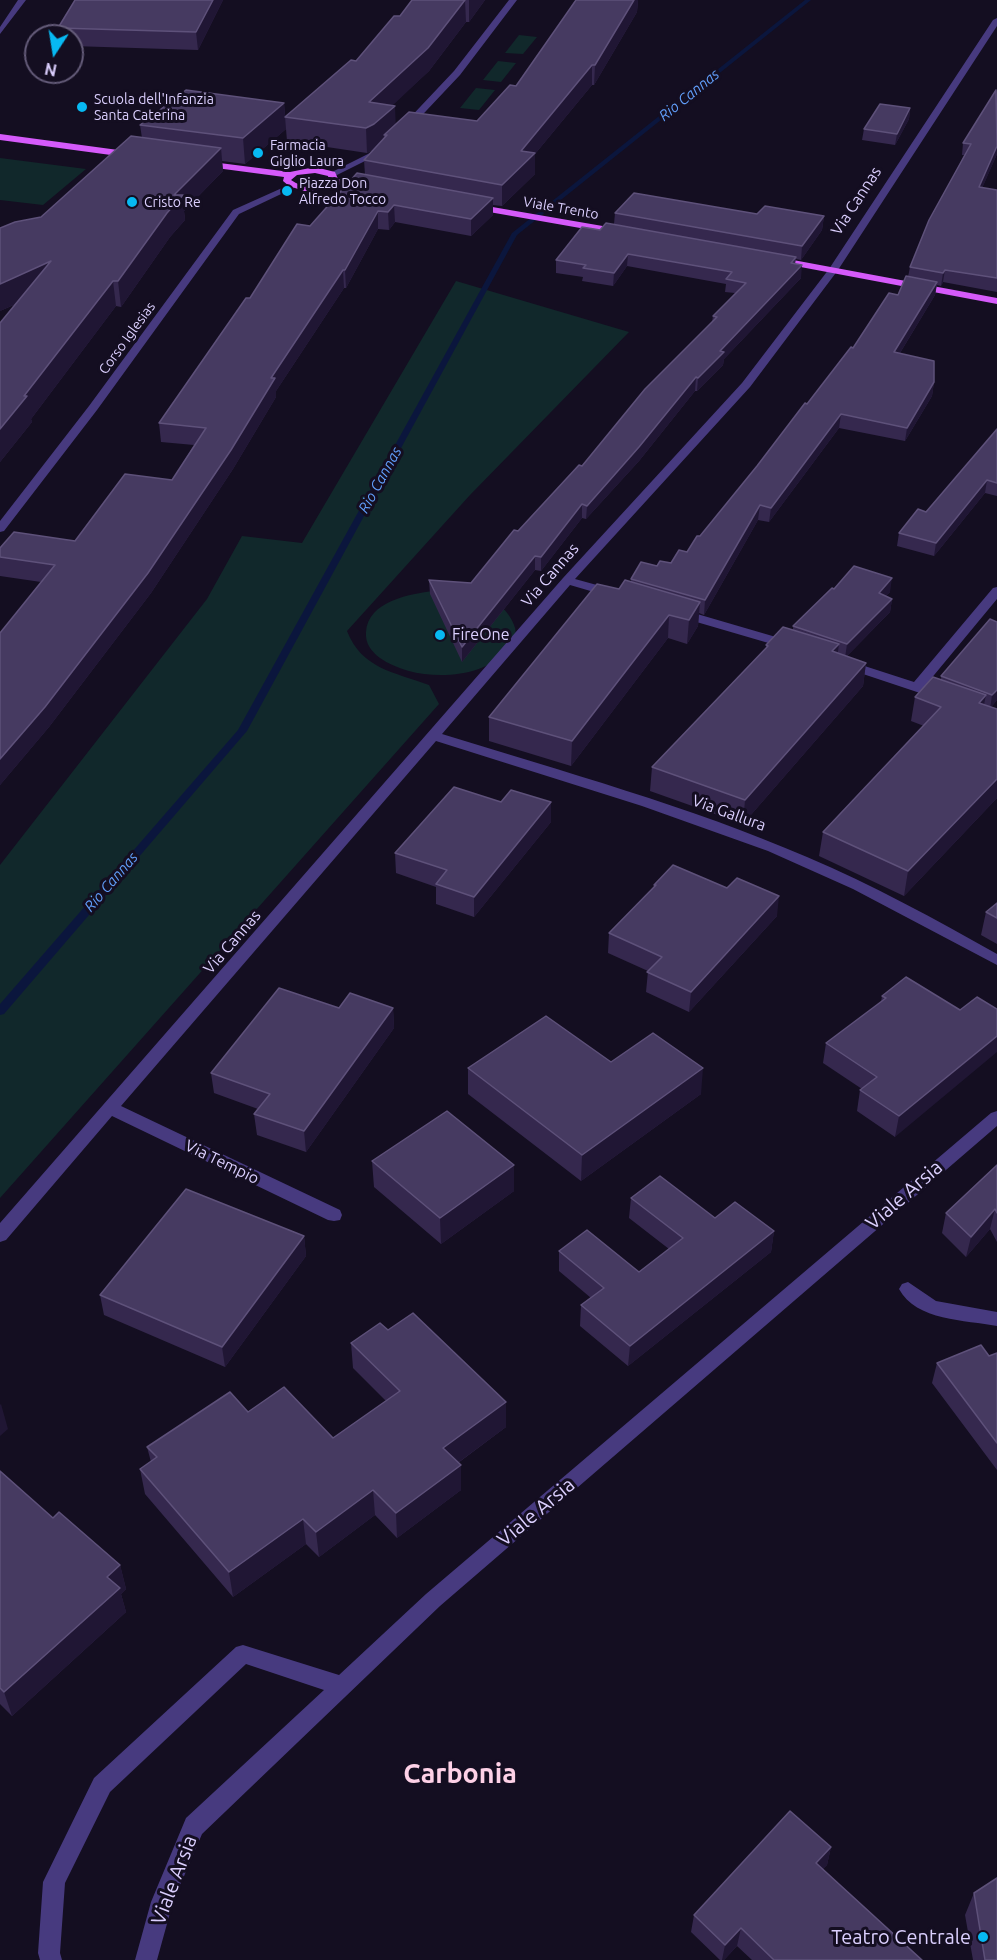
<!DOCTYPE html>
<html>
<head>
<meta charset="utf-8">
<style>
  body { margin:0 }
  #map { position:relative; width:997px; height:1960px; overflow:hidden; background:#140e21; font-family:Ubuntu,sans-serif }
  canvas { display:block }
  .north { position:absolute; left:24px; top:24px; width:60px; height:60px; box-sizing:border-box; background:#140e21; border:2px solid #645b79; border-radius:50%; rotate:192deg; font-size:16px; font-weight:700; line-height:24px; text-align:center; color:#dbcffe }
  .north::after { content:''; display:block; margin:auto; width:21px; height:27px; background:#07b9f2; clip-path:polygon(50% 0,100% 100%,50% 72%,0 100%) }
</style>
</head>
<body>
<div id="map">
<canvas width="997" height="1960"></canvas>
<div class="north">N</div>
</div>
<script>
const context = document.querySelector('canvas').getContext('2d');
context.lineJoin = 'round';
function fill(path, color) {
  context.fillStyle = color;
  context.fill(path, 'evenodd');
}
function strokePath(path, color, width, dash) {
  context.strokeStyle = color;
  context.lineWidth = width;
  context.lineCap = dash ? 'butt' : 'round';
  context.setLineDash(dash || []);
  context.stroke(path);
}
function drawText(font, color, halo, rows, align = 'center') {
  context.font = font + ' Ubuntu,sans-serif';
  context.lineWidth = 6;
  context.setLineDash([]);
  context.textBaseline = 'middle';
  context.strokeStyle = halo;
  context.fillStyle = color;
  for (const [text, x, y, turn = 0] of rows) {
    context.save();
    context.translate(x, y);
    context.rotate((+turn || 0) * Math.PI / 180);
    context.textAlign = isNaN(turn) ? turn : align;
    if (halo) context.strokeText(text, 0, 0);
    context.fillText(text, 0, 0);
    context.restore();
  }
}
const green = new Path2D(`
  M519,35l18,2 -14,17 -18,-1z
  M498,61l18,2 -15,19 -18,-2z
  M476,88l19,2 -16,20 -19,-2z
  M0,158l86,11 -43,36 -43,-5z
  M456,281l173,51 -159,163 -123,136c15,38 47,41 82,54l10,19 -439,494v-333l207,-266 35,-63 60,7z
  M434,591c21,4 44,6 63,14 8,3 14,12 17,20 4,9 0,18 -6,25 -28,32 -94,32 -128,8 -8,-6 -15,-14 -14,-26 2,-31 44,-38 68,-41z`);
const stream = new Path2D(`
  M805,0h6l-294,235 -270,496 -243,283 -4,1v-11l238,-274 274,-497z`);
const minor = new Path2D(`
  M18,0h8l-26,34v-7z
  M509,0h8l-57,75 -50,53h-6v-4l50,-53z
  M997,18v8l-159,244 -88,117 -175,192 40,11v6l-4,1 -41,-12 -128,149c122,38 247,72 365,123 66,28 128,62 190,97v11l-144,-76 -85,-38 -126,-45 -206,-65 -315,365 219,104 2,5 -2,5 -6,1 -6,-1 -216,-104 -106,124 -6,2v-19l563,-645 179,-195 87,-114 164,-249z
  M378,149l7,2 -50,25 -7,-2z
  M291,184l7,2 -59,28 -142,196 -93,121 -4,1v-11l89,-115 144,-196z
  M997,587v12l-72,87 20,6 1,3 -1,3h-10l-93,-31 -2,-3 6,-4 68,22 79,-94z
  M680,609l113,33 2,3 -6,4 -113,-33v-6z
  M997,1111v15l-557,480 -238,228 -29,68 -16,58h-22l16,-58 35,-84 138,-128 -78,-26 -136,128 -45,91 -5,70 2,7h-22l-2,-7 5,-71 51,-104 142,-131 7,-2 96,30 87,-81 565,-481z
  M908,1282l28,19 61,11v14c-31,-6 -81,-5 -98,-37l3,-5z`);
const major = new Path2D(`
  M0,134l133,18 4,3 -4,3 -133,-18z
  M204,161l86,11 25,-5 20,5 3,7 32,8 -4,3 -30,-6 -19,7h-13l-15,-5 -6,-5 1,-4 -83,-11v-4zM315,173l13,3 1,4c-12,8 -26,9 -38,0l6,-5z
  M475,204l145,25 5,3 -5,3 -148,-26v-4z
  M777,257l220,41v6l-223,-42 -2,-2z`);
const wall = new Path2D(`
  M75,0h148l-25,50 -126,-4v-10h-13l-1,-8z
  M412,0h73l-16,22h-3l-37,49 -37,34 3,1v18l82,-3 39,-35 60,-86h62l-1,12 -43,73h-2l-57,69v20l-33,32 -9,-1v10l-22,21 -76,-14 -6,8 -11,-1 -32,59h-2l-68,103v6l-43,72 -82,124 -102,134 -49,58v-152l41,-51 -41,-6v-28l75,-7 97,-61 22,-35 -33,-3 -2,-19 91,-125 60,-72 55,-51 -1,-15 9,-10 -6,3 -80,-12 -1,-12 -41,35 -23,-3 1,10 -39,40 1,9 -15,17 -49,70 -5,-1 -85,113 1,3 -32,40v-139l16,-19 -16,7 41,-94 101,-79 -2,-13 144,-22 1,13 71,-55 44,-45z
  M997,90v64l-15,34 15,2v102l-54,-10 -2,4 -4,-1 -2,10 -35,58 34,29 -2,14 -27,45 -66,-13 -70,94 -11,-2 -54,95 -5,-2 -1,13 -11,18 -19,-6 -97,128 -82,-25v-24l130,-128 12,-7v-3l26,-13 14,-3 16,-11 120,-148 91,-109 10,-18 2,-10 54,-112h-2l1,-12z
  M910,108l-1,11 -14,26 -33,-5 2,-11z
  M615,213l142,1 67,2 -2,14 -21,30 -5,-1 -1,5 6,14 -77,81 -1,6 -26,26h-2l-56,70 -53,58 -4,-1 -41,53 -6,-1 -73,92 -32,-68 -1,-14 42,3 47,-52 64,-65 130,-144 1,-6 22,-23 -10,-1 1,-8 -99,-18 -14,20 -31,-5 1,-4 -27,-4v-13l44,-30 14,-6z
  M997,429v67l-12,-3 -51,63 -37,-10 2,-13 27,-21z
  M834,589l56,3 -4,4 6,3 -2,13 -43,44 19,7 -3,23 -120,138 -93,-33 2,-24 114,-119v-3l27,-15v-4z
  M997,622v78l-6,7 6,2v89l-93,98 -85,-40 4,-24 101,-106 -13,-5 4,-24 26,-18v-3z
  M551,822l-77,95 -38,-13v-17l-40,-14 -1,-20z
  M654,885l123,31 -88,96 -43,-20 2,-21 -40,-18 1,-20 45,-45z
  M997,903v41l-16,-9 5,-23z
  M882,996l78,14 -65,127 -38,-26 3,-21 2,-1 -39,-26 3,-20 55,-41z
  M339,1008h54l1,20 -88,124 -49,-17 -3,-21 4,-5 -44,-16 -3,-20z
  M611,1062l90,32 -120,87 -113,-87v-26z
  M372,1161l142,30 -73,53 -67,-57z
  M997,1165v77l-7,-13 -24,28 -24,-24 4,-20z
  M631,1198l143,33 -3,21 -143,114 -48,-40 1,-21 10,-7 -32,-27v-20l80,21 30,-23 -40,-31z
  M304,1236l2,20 -81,111 -121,-52 -4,-20z
  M388,1330l118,97 -48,36 3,27 -64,48 -22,-23 -56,42 -13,-13 -73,53 -88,-103 -5,-25 11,-7 -4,-15 101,-35 85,26 53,-37 -33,-33 -2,-25z
  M997,1353v117l-65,-87 5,-20 52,-7z
  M0,1471l53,47 67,47 6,24 -5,5 5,18 -114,104 -12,-12z
  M831,1847l-4,18 -4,4 99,91h-170l-15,-14 -13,14h-4l-29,-28 3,-17z
  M974,1893l23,67h-24l-8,-45z`);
const shadedWall = new Path2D(`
  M213,0h10l-25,50 -2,-18z
  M465,0l1,22 -37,49 -58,55 24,-20 1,24 -9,5h-3v5l-9,9 -8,4 -1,-25 3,-26z
  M469,0h16l-16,22z
  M634,0h4l-1,12 -43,73 1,-20z
  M592,65v20l-57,69v20l-33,32v-21l19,-34z
  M284,103l2,26 -41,35 -2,-26z
  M910,108l-1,11 -14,26 2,-11z
  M997,146v8l-20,46 2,-13z
  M221,148l2,23 -39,40 1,9 -15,17 -49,70 -3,-26 56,-86z
  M493,198v17l-22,21v-17z
  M394,205l1,17 -6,8 -1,-18z
  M378,211v18l-32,59 -1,-18z
  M824,216l-2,14 -21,30 1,-14z
  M628,254l-1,12 -14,20 1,-13z
  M51,261l4,25 -55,25v-27z
  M802,265l-1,13 -77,81 -1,6 -26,26 1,-13 22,-27z
  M343,270l1,18 -68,103v6l-43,72 -82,124 -102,134 -49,58v-26l271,-381z
  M945,270l-2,12 -2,4 2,-13z
  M113,281l3,25 -85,113 1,3 -32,40v-33l24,-33z
  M937,282l-2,13 -43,71 2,-14z
  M696,377l-1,14 -56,70 -53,58 1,-13z
  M934,382l-2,14 -27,45 2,-13z
  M841,414l-2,14 -70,94 2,-14z
  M987,480l-2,13 -51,63 2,-13z
  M582,504v14l-41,53v-14z
  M760,505l-2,15 -54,95 1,-15z
  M535,556v14l-73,92v-15z
  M892,578l-2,14 -13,15 2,-14z
  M892,599l-2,13 -45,46 2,-14z
  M700,602l-2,24 -11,18 2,-24z
  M669,615l-1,23 -97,128 1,-25z
  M839,644l-3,23 -4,-16z
  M866,663l-3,23 -120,138 2,-24z
  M997,690v10l-7,9 2,-14z
  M986,695l-5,24 -2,-16z
  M997,779v19l-93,98 4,-25z
  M551,802v20l-77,95v-20z
  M779,896l-2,20 -88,96 2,-20z
  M393,1008l1,20 -88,124 -2,-21z
  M997,1036v16l-102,85 4,-21z
  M703,1068l-2,26 -120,87 1,-26z
  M514,1165v26l-73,53 -1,-26z
  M995,1209l-5,20 -24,28 5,-20z
  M774,1231l-3,21 -143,114 2,-20z
  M304,1236l2,20 -81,111 -3,-20z
  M506,1402v25l-62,46 -1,-25z
  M1,1404l7,25 -8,7v-31z
  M461,1465v25l-64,48 -1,-25z
  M373,1490l2,25 -56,42 -3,-25z
  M303,1519l3,25 -73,53 -4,-25z
  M120,1565l6,24 -5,5 5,18 -114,104 -8,-24 103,-115z
  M831,1847l-4,18 -15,16 4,-18z
  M741,1928l-4,18 -13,14h-2l3,-15z`);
const building = new Path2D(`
  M75,0h138l-17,32 -138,-4z
  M412,0h53l-37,48 -59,54 26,4 -21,18 -8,4 -81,-11 66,-57 5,1 38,-45h6z
  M576,0h58l-39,65h-3l-71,86 14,2 -33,32 -138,-25 23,-25h-3l25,-23 68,9 33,-36 6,1z
  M186,90l98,13 -41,35 -103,-13z
  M996,90l1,56 -18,41 18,3v88l-52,-8 -2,3 -33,-6 19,-47 42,-76 -8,-1z
  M880,104l30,4 -13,26 -33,-5z
  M131,136l90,12 -47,47h9l-16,18 -49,68h-5l-89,115h3l-27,33v-106l51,-62 -51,23v-56l15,-6 26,-5z
  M357,173l136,25 -22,21 -77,-14 -6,7 -10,-1 -33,59h-2l-72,108h4l-44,72 -83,123 -103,134 -45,52v-126l55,-68 -55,-8v-9l14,-16 61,9 50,-67 47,6 34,-52 -47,-5 87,-125h4l47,-74 13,2z
  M634,193l123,21 8,-8 59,10 -22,30 -187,-33z
  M606,223l190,34 -5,6 11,2 -82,86 4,1 -26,26 -2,-1 -57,70 -52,59 -5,-2 -41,53 -6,-1 -73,91 -33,-67 42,3 43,-53 4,1 61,-66 3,1 63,-77 72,-72 -4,-1 33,-33 -20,-4 6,-7 -104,-18 -14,19 -31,-5 3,-3 -30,-5 26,-33 18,3z
  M906,276l31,6 -43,70 40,9v21l-27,46 -66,-14 -70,94 -11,-3 -55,95 -74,-21 10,-17 16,4 3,-5 11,2 8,-13 8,2 10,-16h3l57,-70 48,-63 2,1 44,-57 2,1 36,-55 9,2z
  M997,429v54l-10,-3 -51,63 -37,-10 19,-24 8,3z
  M854,566l38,12 -13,15 13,6 -45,45 -54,-18 39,-38 2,1z
  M625,580l75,22 -11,18 -20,-5 -97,126 -83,-24 108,-133 22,5z
  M990,619l7,3v68l-5,5 -51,-19z
  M783,627l56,17 -7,7 34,12 -121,137 -93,-33 116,-121 -2,-1z
  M933,677l53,18 -7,8 18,6v70l-89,92 -85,-39 118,-125 -26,-10z
  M454,787l47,15 10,-12 40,12 -77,95 -38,-13 11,-14 -52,-17z
  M673,865l54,23 10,-10 42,18 -88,96 -44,-20 15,-15 -53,-24 47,-48h-2z
  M997,903v15l-11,-6z
  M906,977l54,33 17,-13 20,12v27l-98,80 -39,-26 17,-13 -51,-34 60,-45 -4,-2z
  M279,988l60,20 11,-15 43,15 -89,123 -50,-17 16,-20 -59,-21z
  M546,1016l65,46 42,-29 50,35 -121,87 -114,-87z
  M447,1111l67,54 -74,53 -68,-57z
  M997,1165v48l-2,-4 -24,28 -25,-24z
  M660,1176l55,42 20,-16 39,29 -144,115 -49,-41 23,-17 -45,-37 28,-21 52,42 44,-34 -52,-40z
  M186,1189l118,47 -82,111 -122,-52z
  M413,1313l93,89 -63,46 18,17 -65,48 -23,-23 -57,42 -13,-13 -74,53 -89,-103 17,-12 -10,-10 83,-55 18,20 36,-25 49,51 67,-47 -49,-48 29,-20 8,7z
  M981,1345l8,11 8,-3v90l-60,-80z
  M0,1471l53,47 6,-6 61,53 -13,12 13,11 -116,104 -4,-4z
  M790,1811l41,36 -15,16 106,97h-148l-33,-32 -16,17 -31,-30z
  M997,1878v82h-12l-11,-67z`);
const markers = [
  [82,107,6,"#07b9f2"],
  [258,153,6,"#07b9f2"],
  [287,191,6,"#07b9f2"],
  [132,202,6,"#07b9f2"],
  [440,635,6,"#07b9f2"],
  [983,1937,6,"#07b9f2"]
];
const farPoinames = [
  ["Scuola dell'Infanzia",94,99],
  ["Santa Caterina",94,115],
  ["Farmacia",270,145],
  ["Giglio Laura",270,161],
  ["Piazza Don",299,183],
  ["Alfredo Tocco",299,199],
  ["Cristo Re",144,202]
];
const farStreetnames = [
  ["Viale Trento",561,208,10],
  ["Corso Iglesias",127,338,-54]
];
const farWaternames = [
  ["Rio Cannas",689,95,-39],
  ["Rio Cannas",380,480,-61],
  ["Rio Cannas",111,882,-49]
];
const streetNames = [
  ["Via Cannas",856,201,-57],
  ["Via Cannas",550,575,-49],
  ["Via Gallura",729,813,20],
  ["Via Cannas",232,942,-49],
  ["Via Tempio",222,1162,26]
];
const poiNames = [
  ["FireOne",452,635]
];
const nearStreetnames = [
  ["Viale Arsia",904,1195,-41],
  ["Viale Arsia",536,1512,-40],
  ["Viale Arsia",174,1880,-69]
];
const nearPoinames = [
  ["Teatro Centrale",971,1937]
];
const nearDistrictnames = [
  ["Carbonia",460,1774]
];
fill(green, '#11282b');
fill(stream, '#0b163d');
fill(minor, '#473a7f');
fill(major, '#d55afa');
fill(wall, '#35284e');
fill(shadedWall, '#201634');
fill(building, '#463a61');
strokePath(building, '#5e517a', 1.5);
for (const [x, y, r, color] of markers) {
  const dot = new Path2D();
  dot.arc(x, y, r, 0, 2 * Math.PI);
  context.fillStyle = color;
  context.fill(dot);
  strokePath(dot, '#140e21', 2);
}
drawText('14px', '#dbcffe', '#140e21', farPoinames, 'left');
drawText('14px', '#dbcffe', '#140e21', farStreetnames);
drawText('italic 15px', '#619efa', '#140e21', farWaternames);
drawText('16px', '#dbcffe', '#140e21', streetNames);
drawText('16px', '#dbcffe', '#140e21', poiNames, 'left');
drawText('20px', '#dbcffe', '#140e21', nearStreetnames);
drawText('20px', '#dbcffe', '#140e21', nearPoinames, 'right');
drawText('bold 27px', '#fed1e7', '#140e21', nearDistrictnames);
</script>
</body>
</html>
